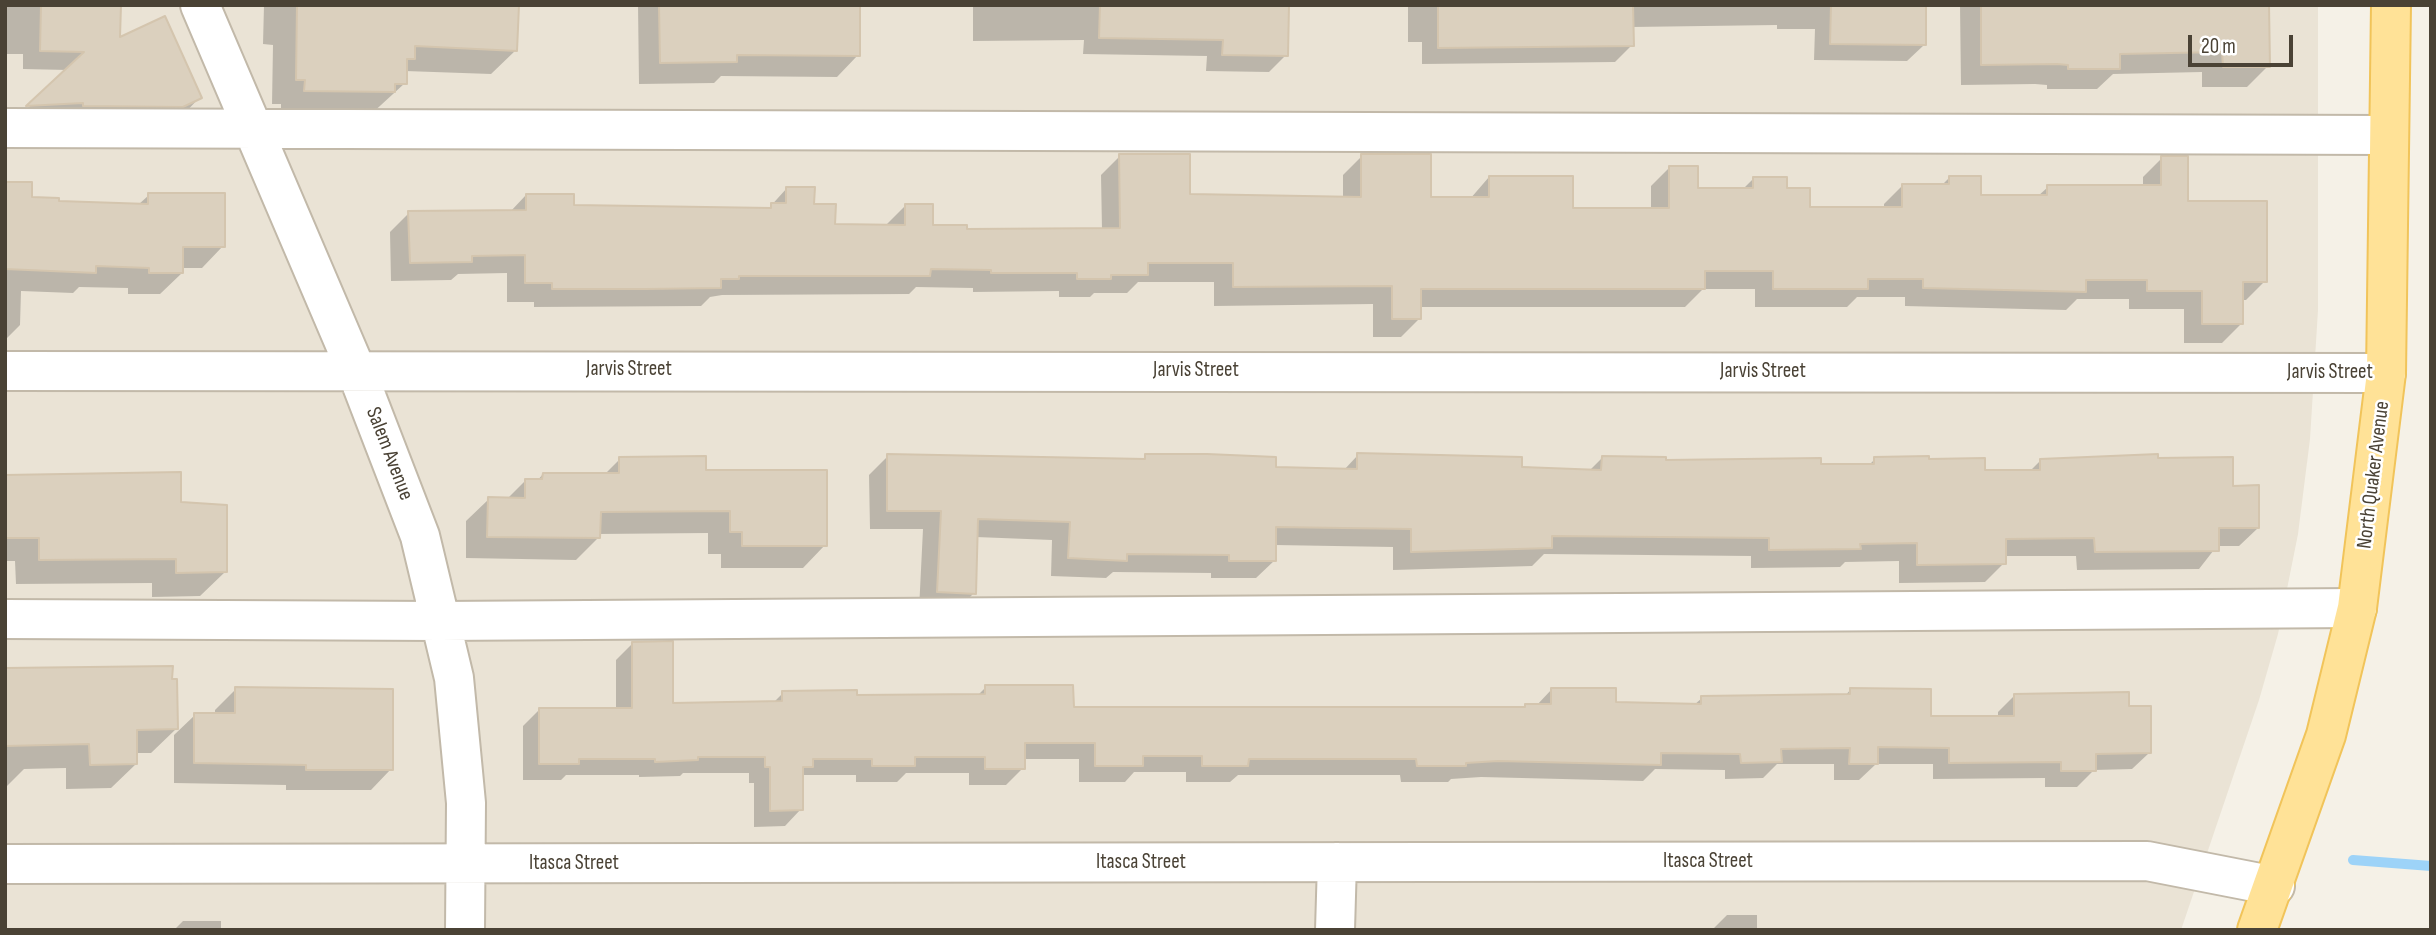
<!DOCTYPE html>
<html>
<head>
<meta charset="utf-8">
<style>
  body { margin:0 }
  #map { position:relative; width:2436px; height:935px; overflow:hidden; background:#f5f1e7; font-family:"Sofia Sans Condensed",sans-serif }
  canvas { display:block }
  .frame { position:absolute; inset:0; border:7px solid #4a4235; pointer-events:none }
  .scale { position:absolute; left:2188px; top:35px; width:105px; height:32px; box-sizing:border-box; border:4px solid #4a4235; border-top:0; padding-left:9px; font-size:21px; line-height:24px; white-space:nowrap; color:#4a4235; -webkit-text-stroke:5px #fff; paint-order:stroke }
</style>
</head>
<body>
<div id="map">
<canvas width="2436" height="935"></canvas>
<div class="frame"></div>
<div class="scale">20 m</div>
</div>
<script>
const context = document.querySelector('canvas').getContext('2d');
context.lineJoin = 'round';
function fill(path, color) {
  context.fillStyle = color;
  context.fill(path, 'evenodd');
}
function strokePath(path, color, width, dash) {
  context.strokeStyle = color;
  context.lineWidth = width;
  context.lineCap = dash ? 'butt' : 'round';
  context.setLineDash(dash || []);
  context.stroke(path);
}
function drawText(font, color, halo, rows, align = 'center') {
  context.font = font + ' "Sofia Sans Condensed",sans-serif';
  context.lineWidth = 5;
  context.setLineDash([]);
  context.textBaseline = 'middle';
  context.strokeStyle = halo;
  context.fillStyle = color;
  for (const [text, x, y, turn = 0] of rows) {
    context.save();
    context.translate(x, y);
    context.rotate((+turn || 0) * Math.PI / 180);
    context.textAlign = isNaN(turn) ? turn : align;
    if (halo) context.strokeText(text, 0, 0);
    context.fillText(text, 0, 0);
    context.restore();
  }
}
const residential = new Path2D(`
  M5,5h2313v305l-8,129 -12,95 -20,100 -19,66 -78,230h-2176z`);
const shadow = new Path2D(`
  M5,5h114l-1,34 82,58 -18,19 -171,8 57,-54 -45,-1v-15h-18z
  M264,5h253l-1,45 -25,24 -86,-3v12l-36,33 -88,-1v-11h-9l1,-59 -10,-1z
  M638,5h220v50l-21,22 -116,-1 -7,7 -75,1z
  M973,5h314l-1,50 -17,17 -63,-1 1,-15 -124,-2 1,-14 -111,1z
  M1408,5h517l-1,40 -17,16 -93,-1 1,-31h-38v-4l-145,2v18l-17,17 -193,2v-22h-14z
  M1960,5h308v61l-21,21h-45v-15l-89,2 -16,15h-50v-4l-12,-1 -74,1z
  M1120,156l68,40 155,2v-23l19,-19 67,43h41l19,-22 82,33h80v-24l19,-19 27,23h45l12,-12 31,12 23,19h76v-5l19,-19h39l8,-8 29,20h58l11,-10h95v-10l19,-19 24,45 79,78 -19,19h-5v24l-19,19h-38v-34h-55v-10h-52l-11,11 -161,-4v-9h-48l-10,10h-92v-18h-52l-18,18h-265v11l-19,19h-28v-33l-159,2v-24h-76l-11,11h-33l-4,4h-31v-6l-86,1v-4l-57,-1 -7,7 -187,1 -12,2 -9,9 -167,1v-5h-27v-29l-49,1 -7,6 -60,1 -1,-49 19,-19 101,-1 16,-17 46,12 196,2 19,-21 26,17 20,21 53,-1 19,-19 26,21 35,4 136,-1 -1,-55z
  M5,183l26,16 26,4 81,2 11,-10 74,51 -21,22h-20v5l-22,21h-32v-6l-49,-1 -6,6 -52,-2 -1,34 -15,15z
  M1358,455l231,16 14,-14 216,9h49l7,-7 52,2 56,10h47l11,-11h115l76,27 26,41 -19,18h-22l-18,23 -122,1 -1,-14h-72v7l-19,19 -86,1v-22l-54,1 -5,5 -89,1v-12l-207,-2 -12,12 -139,4v-23l-118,-2v15l-19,18h-45v-5l-98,-1 -7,6 -55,-2 1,-36 -76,-3 -2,56 -19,19 -36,-2 4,-81h-53l-1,-54 19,-19 254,4 4,-4 129,13 68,2z
  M620,459l84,13 121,73 -22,23h-82v-14h-13v-21l-110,1v4l-22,22 -110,-2v-37l23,-22h18l18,-18h12l6,-7 61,1z
  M5,475l174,29 46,68 -25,24 -48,1v-14l-136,1 -1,-23h-10z
  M633,643l38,61 102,-1 10,-10 72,4 122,-1 9,-9 86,21 451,1 13,-3 16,-17 62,15 80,1 8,-7 143,-2 6,-7 78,29h69v-6l17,-17 112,13 22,45 -17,16 -38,1 -17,17h-32v-9l-112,1v-15h-57l-17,16h-25v-16h-57l-14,14 -38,1v-9l-70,-1 -12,12 -162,-4 -30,2 -3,3h-47l-1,-7h-162l-8,7h-44v-10h-52l-9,10h-46v-23h-56v9l-17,17h-37v-12h-63l-9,9h-41v-7h-53l-2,34 -16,17 -31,1v-44h-5v-10h-66l-3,3 -41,1v-2h-73l-5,5h-38v-54l17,-17h76v-49z
  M5,670l171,59 -25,24h-16l1,11 -25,24 -45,1v-21l-42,1 -19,19z
  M236,689l155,80 -20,21h-85v-5l-112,-2v-48l21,-20h20v-5z
  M1727,915h30v15h-45z
  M183,921h38v9h-47z
  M293,929h30v1h-31z`);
const stream = new Path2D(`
  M2353,860l78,6`);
const building = new Path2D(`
  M41,5h80l-1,32 45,-21 37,82 -19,9 -100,-1v-3l-57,3 58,-54 -44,-1z
  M297,5h222l-2,46 -102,-5v13h-8v25h-12v8l-91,-1 1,-11h-9z
  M659,5h201v51l-123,-1v7l-77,1z
  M1100,5h189l-1,51 -66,-1 1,-15 -124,-2z
  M1438,5h195l1,41 -196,2z
  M1831,5h95v40l-96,-1z
  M1981,5h288l1,62h-47l-1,-15 -102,2v15h-52v-4l-11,-1 -76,1z
  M1119,154h71v40l171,3v-43h70v43h58v-21h84v32h96v-42h29v22h55v-11h34v11h23v19h92v-23h47v-8h32v19h66v-10h114v-29h27v45h79v81h-24v42h-41v-33h-55v-11h-61v12l-163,-4v-9h-55v10h-95v-18h-68v18h-284v30h-29v-33l-159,1v-24h-85v12h-37v4h-34v-6h-86v-3l-60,-1 -1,7h-191v3h-18v9l-76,1h-93v-6h-27v-28l-53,1v6l-62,1 -2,-52 118,-1v-16h48v11l197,3v-5h15v-16h29l-1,17h22l-1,20 70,1v-21h28v21h34v4l153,-1z
  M5,182h27v15l27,1v3l89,3v-11h77v54h-42v26h-34v-5l-53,-2v7l-91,-4z
  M1357,453l165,4v10l79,3 1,-14 64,1v3l155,-2v6h53v-7l55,-1v3l56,-1v12h55v-11l118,-5v4l75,-1v29l26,-1v43h-40v23l-124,1 -1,-14 -88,1v25l-89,1v-22l-57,1 1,5 -92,1v-12l-217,-2v12l-141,4v-23l-135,-2v34h-47v-6l-102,-1v7l-59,-3 2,-36 -92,-3 -2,75 -39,-2 4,-81h-54v-57l258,5v-5h62l69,3v10l81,2z
  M706,456v14h121v76h-85v-14h-12v-21l-129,1 -1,26 -113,-1 1,-40 37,1v-19h17l1,-6h76v-16z
  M181,472v30l46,3v67l-51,1v-14l-137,1v-22h-34v-63z
  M673,641v62l109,-2v-10l75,-1v5l128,-1v-9h88l1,22h451v-3h26v-16h65v14l85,2v-8l149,-2v-6l81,1v27h83v-22l115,-2v14h22v47l-55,1v17h-35v-9l-112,1v-15l-71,-1v17h-29l1,-16 -69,1 1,13 -41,1 -1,-9 -79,-1v12l-163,-4 -32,2v3h-49l-1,-7h-167l-1,7h-46v-10h-59v10h-48v-23h-70v26h-40v-12h-70v9h-43v-7h-59v8h-10v43l-33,1v-44h-5v-10h-67v3l-43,2v-3h-76v5h-40v-56h93v-66z
  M173,666l-1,13h5l1,50 -41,1v34l-47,1 -1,-21 -84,2v-78z
  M235,687l158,2v81h-87v-5l-112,-2v-50h41z`);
const minor = new Path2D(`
  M200,5l156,365 64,166 34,142 12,125 -1,127
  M5,128l2384,7
  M5,371l2381,2
  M5,619l435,2 1917,-13
  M5,864l2142,-3 128,25
  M1335,930l2,-68`);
const major = new Path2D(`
  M2257,930l69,-195 31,-127 29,-235 5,-368`);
const streetNames = [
  ["Jarvis Street",629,370],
  ["Jarvis Street",1196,371],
  ["Jarvis Street",1763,372],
  ["Jarvis Street",2330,373],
  ["Salem Avenue",389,454,69],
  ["North Quaker Avenue",2374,475,-83],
  ["Itasca Street",1708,862],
  ["Itasca Street",1141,863],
  ["Itasca Street",574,864]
];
fill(residential, '#eae3d5');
fill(shadow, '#0003');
strokePath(stream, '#9dd3f8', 10);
fill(building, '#dbd0be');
strokePath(building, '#d4c5ae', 2);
strokePath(minor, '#c2b9a9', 42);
strokePath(major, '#f1c45a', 42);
strokePath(minor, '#fff', 38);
strokePath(major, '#ffe297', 38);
drawText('21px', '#4a4235', '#fff', streetNames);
</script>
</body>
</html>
